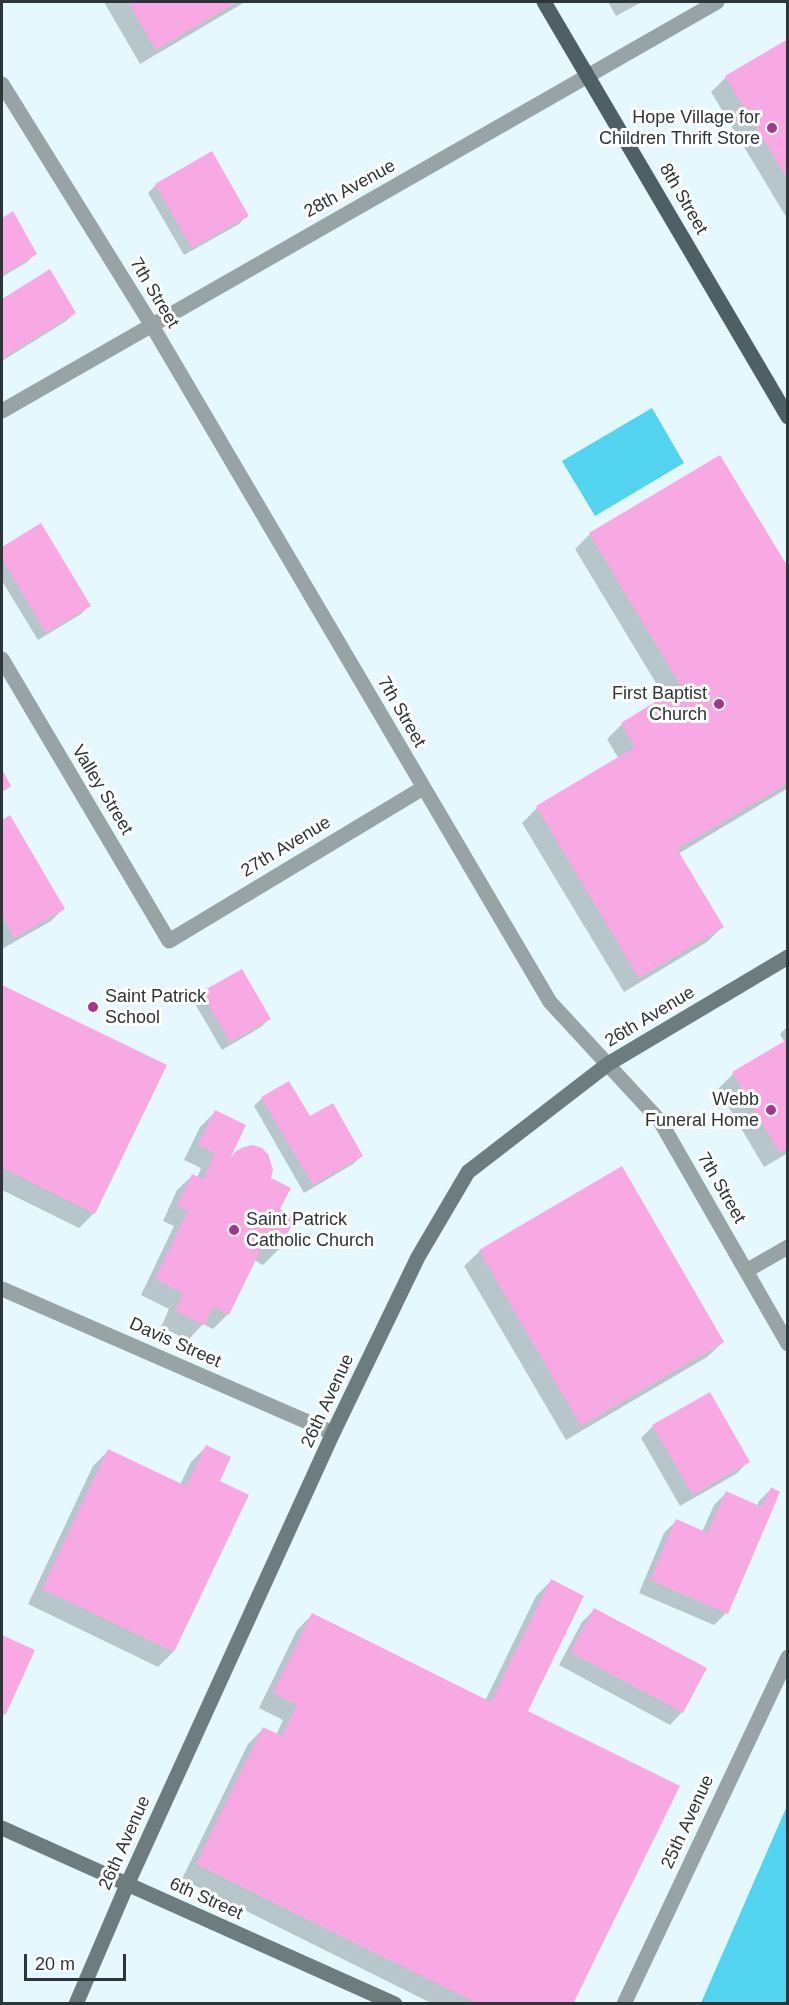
<!DOCTYPE html>
<html>
<head>
<meta charset="utf-8">
<style>
  body { margin:0 }
  #map { position:relative; width:789px; height:2005px; overflow:hidden; background:#e4f8fd; font-family:Helvetica,sans-serif }
  canvas { display:block }
  .frame { position:absolute; inset:0; border:3px solid #2c3638; pointer-events:none }
  .scale { position:absolute; left:24px; top:1954px; width:102px; height:27px; box-sizing:border-box; border:3px solid #2c3638; border-top:0; padding-left:8px; font-size:18px; line-height:21px; white-space:nowrap; color:#2c3638; -webkit-text-stroke:4px #fff; paint-order:stroke }
</style>
</head>
<body>
<div id="map">
<canvas width="789" height="2005"></canvas>
<div class="frame"></div>
<div class="scale">20 m</div>
</div>
<script>
const context = document.querySelector('canvas').getContext('2d');
context.lineJoin = 'round';
function fill(path, color) {
  context.fillStyle = color;
  context.fill(path, 'evenodd');
}
function strokePath(path, color, width, dash) {
  context.strokeStyle = color;
  context.lineWidth = width;
  context.lineCap = dash ? 'butt' : 'round';
  context.setLineDash(dash || []);
  context.stroke(path);
}
function drawText(font, color, halo, rows, align = 'center') {
  context.font = font + ' Helvetica,sans-serif';
  context.lineWidth = 6;
  context.setLineDash([]);
  context.textBaseline = 'middle';
  context.strokeStyle = halo;
  context.fillStyle = color;
  for (const [text, x, y, turn = 0] of rows) {
    context.save();
    context.translate(x, y);
    context.rotate((+turn || 0) * Math.PI / 180);
    context.textAlign = isNaN(turn) ? turn : align;
    if (halo) context.strokeText(text, 0, 0);
    context.fillText(text, 0, 0);
    context.restore();
  }
}
const green = new Path2D(`
  M652,408l32,55 -89,53 -33,-55z
  M787,1806v197h-86z`);
const shadow = new Path2D(`
  M104,2h141l-105,62z
  M608,2h34l-26,14z
  M788,40v180l-77,-128 15,-15z
  M156,185l91,30 -8,9 -55,31 -36,-62z
  M12,213l23,41 -8,8 -25,15v-57z
  M49,271l26,42 -9,8 -64,40v-60z
  M40,525l49,81 -8,8 -43,26 -36,-59v-32z
  M590,534l198,36v218l-110,66 44,73 -15,15 -83,50 -102,-169 15,-15 82,-49 -12,-20 15,-15 43,-26 -90,-149z
  M10,817l53,92 -12,12 -49,28v-128z
  M2,986l163,80 -71,147 -15,15 -77,-38z
  M202,994l67,25 -8,8 -39,23 -28,-48z
  M788,1026v127l-24,14 -46,-78 15,-15 52,-31 -5,-9z
  M262,1098l47,20 53,38 -9,8 -49,29 -50,-87z
  M215,1112l13,48 16,-12 25,31 9,31v40l-15,15 -9,-5 -26,54 -15,15 -10,-5 -15,16 -27,-13 8,-18 -28,-14 33,-69 -11,-5 14,-31 16,-15 4,3 4,-10 -17,-8 16,-33z
  M621,1168l102,174 -16,15 -141,83 -102,-174 16,-15z
  M653,1426l95,36 -12,12 -56,32 -39,-68z
  M206,1447l12,35 29,13 -74,157 -15,15 -130,-63 65,-138 15,-15 72,34 11,-23z
  M771,1489l-45,124 -12,12 -75,-32 25,-60 12,-12 26,11 12,-27 12,-12 31,14 2,-6z
  M551,1581l-25,131 45,292h-138l-251,-125 66,-135 15,-15 13,6 7,-15 -24,-12 38,-78 15,-15 173,86 51,-105z
  M594,1610l111,59 -23,43 -12,13 -111,-60 23,-43z
  M2,1636l31,15 -28,62 -3,4z`);
const building = new Path2D(`
  M128,2h109l-81,48z
  M788,39v141l-63,-104z
  M212,151l37,65 -57,32 -37,-64z
  M13,211l24,43 -35,21v-57z
  M50,269l26,44 -73,45 -1,-59z
  M720,455l68,112v216l-111,66 47,78 -85,51 -103,-172 99,-59 -14,-24 60,-37 -92,-153z
  M41,523l50,83 -45,27 -44,-74v-12z
  M2,769l9,17 -9,6z
  M10,815l55,94 -51,29 -12,-22v-96z
  M242,969l29,50 -41,23 -29,-50z
  M2,985l165,80 -72,149 -93,-46z
  M788,1039v109l-8,5 -48,-81z
  M289,1081l21,35 23,-13 30,53 -50,29 -52,-88z
  M215,1110l31,15 -16,34 6,-8 8,-4 9,-2 9,3 6,6 5,16 -2,8 20,10 -11,21 16,8 -17,33 -15,-7 -35,72 -16,-8 -9,18 -29,-14 8,-18 -28,-14 33,-68 -11,-6 15,-31 11,5 12,-26 -17,-8z
  M622,1166l102,176 -143,84 -102,-176z
  M710,1392l40,70 -57,33 -41,-70z
  M206,1445l25,12 -11,24 29,14 -75,157 -132,-63 66,-140 78,37z
  M771,1487l9,5 -52,122 -78,-34 26,-61 32,14 18,-42 36,16z
  M551,1579l33,17 -56,115 152,75 -107,218h-95l-282,-140 67,-137 19,9 15,-31 -24,-12 39,-80 179,89z
  M594,1608l113,60 -24,45 -113,-61z
  M2,1635l33,15 -29,64 -4,-2z`);
const street = new Path2D(`
  M2,84l149,240 399,678 110,119 128,223
  M2,411l715,-409
  M2,659l167,282 254,-153
  M746,1271l42,-24
  M2,1289l331,144
  M624,2004l164,-347`);
const secondary = new Path2D(`
  M2,1828l393,176
  M76,2004l51,-119 206,-452 85,-176 50,-85 140,-108 180,-107`);
const primary = new Path2D(`
  M544,2l244,415`);
const markers = [
  [772,128,6,"#a6348f"],
  [719,704,6,"#a6348f"],
  [93,1007,6,"#a6348f"],
  [771,1110,6,"#a6348f"],
  [234,1230,6,"#a6348f"]
];
const poiNames = [
  ["Hope Village for",760,118],
  ["Children Thrift Store",760,139],
  ["First Baptist",707,694],
  ["Church",707,715],
  ["Saint Patrick",105,997,"left"],
  ["School",105,1018,"left"],
  ["Webb",759,1100],
  ["Funeral Home",759,1121],
  ["Saint Patrick",246,1220,"left"],
  ["Catholic Church",246,1241,"left"]
];
const streetNames = [
  ["28th Avenue",350,189,-29],
  ["8th Street",683,199,60],
  ["7th Street",154,293,59],
  ["7th Street",401,712,60],
  ["Valley Street",102,790,59],
  ["27th Avenue",286,847,-31],
  ["26th Avenue",650,1017,-31],
  ["7th Street",721,1188,60],
  ["Davis Street",175,1343,24],
  ["26th Avenue",328,1401,-65],
  ["25th Avenue",688,1822,-65],
  ["26th Avenue",125,1843,-66],
  ["6th Street",206,1899,24]
];
fill(green, '#52d3ef');
fill(shadow, '#0003');
fill(building, '#f8a9e3');
strokePath(street, '#98a3a5', 15);
strokePath(secondary, '#6d7c7f', 15);
strokePath(primary, '#4e6065', 15);
for (const [x, y, r, color] of markers) {
  const dot = new Path2D();
  dot.arc(x, y, r, 0, 2 * Math.PI);
  context.fillStyle = color;
  context.fill(dot);
  strokePath(dot, '#fff', 2);
}
drawText('18px', '#2c3638', '#fff', poiNames, 'right');
drawText('18px', '#2c3638', '#fff', streetNames);
</script>
</body>
</html>
